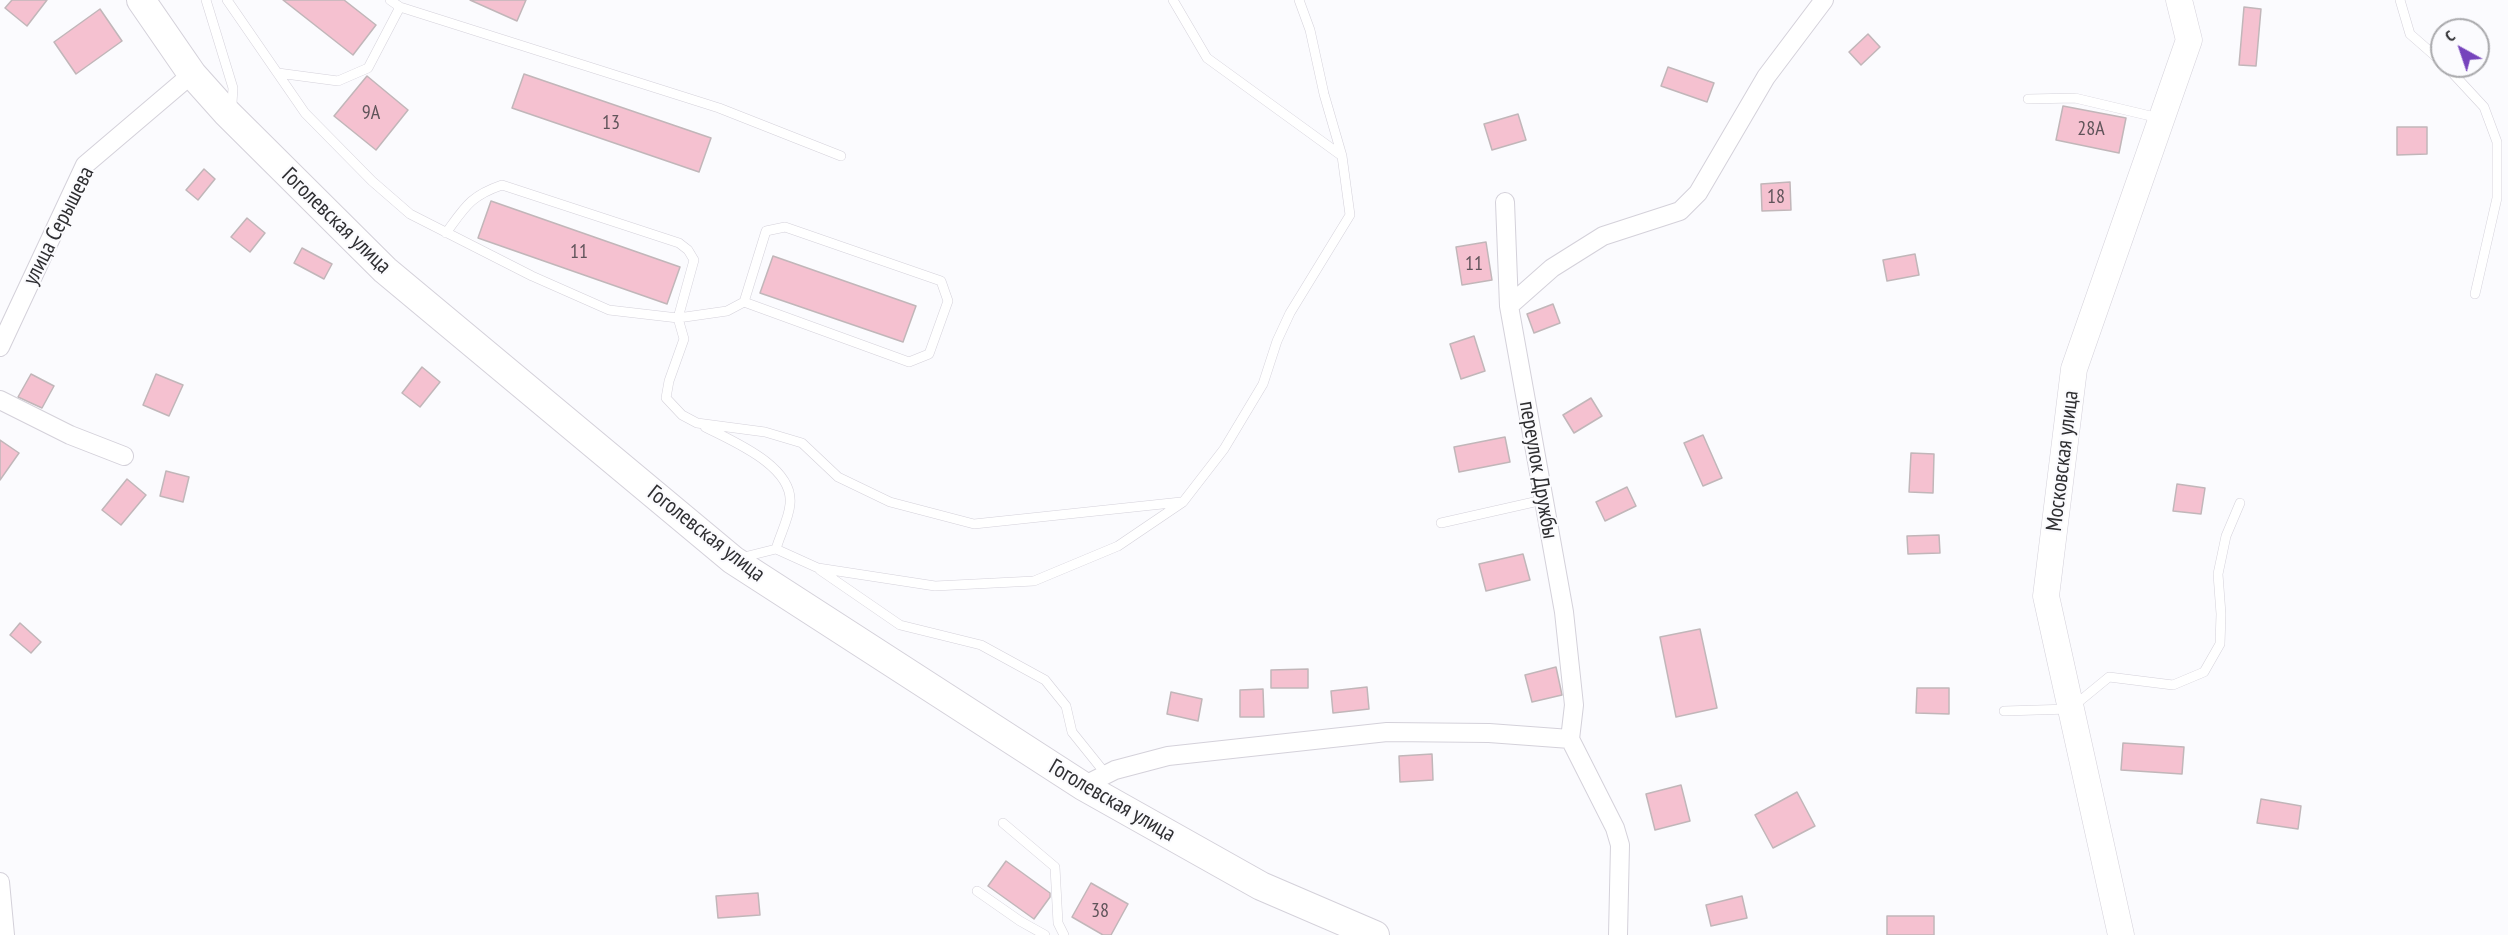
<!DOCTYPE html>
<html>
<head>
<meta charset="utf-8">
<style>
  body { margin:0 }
  #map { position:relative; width:2508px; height:935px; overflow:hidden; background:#fbfbfe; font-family:"PT Sans Narrow",sans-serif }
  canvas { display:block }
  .north { position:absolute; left:2430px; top:18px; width:60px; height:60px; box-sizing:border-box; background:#fbfbfe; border:2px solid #a9a9ac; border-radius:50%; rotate:320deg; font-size:16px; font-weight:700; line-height:24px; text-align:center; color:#2f2f32 }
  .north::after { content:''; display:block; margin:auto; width:21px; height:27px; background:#7644bc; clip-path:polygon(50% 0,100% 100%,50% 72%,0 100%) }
</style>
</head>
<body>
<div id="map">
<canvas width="2508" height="935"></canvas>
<div class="north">С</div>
</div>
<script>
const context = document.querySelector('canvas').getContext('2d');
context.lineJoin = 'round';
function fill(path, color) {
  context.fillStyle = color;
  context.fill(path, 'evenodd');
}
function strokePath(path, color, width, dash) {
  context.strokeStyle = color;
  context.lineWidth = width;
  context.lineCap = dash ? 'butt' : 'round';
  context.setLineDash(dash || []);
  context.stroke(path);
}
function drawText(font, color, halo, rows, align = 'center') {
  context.font = font + ' "PT Sans Narrow",sans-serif';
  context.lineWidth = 4.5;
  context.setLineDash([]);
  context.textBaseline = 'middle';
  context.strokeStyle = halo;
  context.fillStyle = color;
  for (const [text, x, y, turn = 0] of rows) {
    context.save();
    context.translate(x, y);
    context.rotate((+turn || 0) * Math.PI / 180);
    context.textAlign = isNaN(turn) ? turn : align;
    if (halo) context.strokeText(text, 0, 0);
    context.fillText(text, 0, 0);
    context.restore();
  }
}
const building = new Path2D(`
  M12,0h35l-20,26 -22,-18z
  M283,0h61l32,25 -23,30z
  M470,0h56l-9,21z
  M2244,7l17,2 -5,57 -17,-1z
  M100,9l22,32 -46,33 -22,-32z
  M1868,34l12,13 -19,18 -12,-13z
  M1668,67l46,16 -7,19 -46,-16z
  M524,74l187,64 -12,34 -187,-64z
  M367,76l41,34 -32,40 -42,-34z
  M2063,106l63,12 -7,35 -63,-13z
  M1518,114l8,26 -34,10 -8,-26z
  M2397,127h30v27l-30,1z
  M204,169l11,10 -17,21 -12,-10z
  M1790,182l1,28 -29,1 -1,-27z
  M491,201l189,66 -13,37 -189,-66z
  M247,218l18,15 -15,19 -19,-15z
  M1486,242l6,38 -30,5 -6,-38z
  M302,248l30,16 -8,15 -30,-16z
  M1915,254l4,21 -32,6 -4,-21z
  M773,256l143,50 -13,36 -143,-49z
  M1553,304l7,19 -26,10 -7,-19z
  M1474,336l11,35 -24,8 -11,-35z
  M422,367l18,15 -20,25 -18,-14z
  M31,374l23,12 -12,22 -24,-11z
  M156,374l27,11 -14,31 -26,-11z
  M1591,398l11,18 -28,17 -11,-18z
  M1703,435l19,43 -19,8 -19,-43z
  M1505,437l5,25 -51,10 -5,-25z
  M0,440l19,13 -19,27z
  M1911,453l23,1 -1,39 -24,-1z
  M166,471l23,6 -6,25 -23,-6z
  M127,479l19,16 -25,30 -19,-15z
  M2177,484l28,4 -4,26 -28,-3z
  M1627,487l9,19 -31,15 -9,-19z
  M1939,535l1,18 -32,1 -1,-18z
  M1523,554l7,26 -44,11 -7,-27z
  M20,623l21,19 -10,11 -21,-18z
  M1700,629l17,79 -41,9 -16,-80z
  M1556,667l6,28 -30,7 -7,-27z
  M1308,669v19h-37v-18z
  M1367,687l2,22 -36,4 -2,-22z
  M1917,688h32v26l-33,-1z
  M1263,689l1,28h-24v-27z
  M1171,692l31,7 -4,22 -31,-7z
  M2123,743l61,4 -2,27 -61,-4z
  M1432,754l1,26 -33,2 -1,-26z
  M1681,785l9,36 -35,9 -9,-36z
  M1797,792l18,34 -42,22 -18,-33z
  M2261,799l40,7 -3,23 -41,-6z
  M1006,861l44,32v4l-16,22 -46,-33z
  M1091,883l37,21 -17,31h-8l-31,-18z
  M758,893l2,22 -42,3 -2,-22z
  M1742,896l5,22 -36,8 -5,-21z
  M1887,916h47v19h-47z`);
const lane = new Path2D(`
  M206,0l27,88 -1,15 -3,4
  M227,0l78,113 67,68 38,33 122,62 77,34 69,8 49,-7 17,-9 165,60 20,-8 19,-53 -7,-20 -156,-54 -19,4 -22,71
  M390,0l10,7 319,101 122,48
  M1173,0l34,58 135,98
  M2400,0l10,34 32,28
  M2446,66l38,41 13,35v56l-22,96
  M278,73l60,8 30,-13 32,-61
  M2028,99l47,-1 84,20
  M446,233c19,-26 24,-37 56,-48l177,58 9,7 6,10 -16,58 6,21 -15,42 -3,17 16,17 15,8 68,9 37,11 36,34 52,25 84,22 207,-22
  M705,427c27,14 89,39 85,77 -1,14 -10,31 -14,45
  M1441,523l102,-23
  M740,558l36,-9 42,19 117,18 99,-5 84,-35 65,-44 41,-53 39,-65 14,-43 13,-28 60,-98 -8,-59 -18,-62 -14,-64 -11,-30
  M820,570l80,55 81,20 64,35 21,26 6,26 33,41
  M2004,711l66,-2 39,-32 64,8 31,-13 16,-28 1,-30 -3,-40 8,-38 14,-33
  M1003,823l52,44 3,56 6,12
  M977,891l43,30 25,14`);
const street = new Path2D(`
  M1505,202l4,104 55,306 10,93 -4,34 45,89 5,17 -2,90
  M1509,306l43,-38 51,-32 77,-25 18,-18 68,-116 58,-77
  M0,347l85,-182 107,-91
  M0,400l70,35 54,21
  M1083,786l32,-16 53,-14 219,-24 102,1 81,6
  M0,882l5,53`);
const secondary = new Path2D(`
  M2121,935l-75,-339 28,-227 115,-329 -10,-40`);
const primary = new Path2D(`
  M141,0l51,74 34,38 159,158 348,290 350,226 178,100 114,49`);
const numberNames = [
  ["9А",371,113],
  ["13",611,123],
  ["28А",2091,129],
  ["18",1776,197],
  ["11",579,252],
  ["11",1474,264],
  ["38",1100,911]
];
const streetNames = [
  ["Гоголевская улица",336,221,44],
  ["улица Серышева",59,226,-63],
  ["Московская улица",2063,461,-83],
  ["переулок Дружбы",1538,470,80],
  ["Гоголевская улица",706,534,38],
  ["Гоголевская улица",1112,801,30]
];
fill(building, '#f5c1d0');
strokePath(building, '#c1b6b9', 1.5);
strokePath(lane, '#d4d1da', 10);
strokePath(street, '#d4d1da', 20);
strokePath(secondary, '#d4d1da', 27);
strokePath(primary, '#d4d1da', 30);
strokePath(lane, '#fff', 9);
strokePath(street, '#fff', 18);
strokePath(secondary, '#fff', 26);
strokePath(primary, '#fff', 28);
drawText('20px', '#60545a', null, numberNames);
drawText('22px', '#2f2f32', '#fbfbfe', streetNames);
</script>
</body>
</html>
